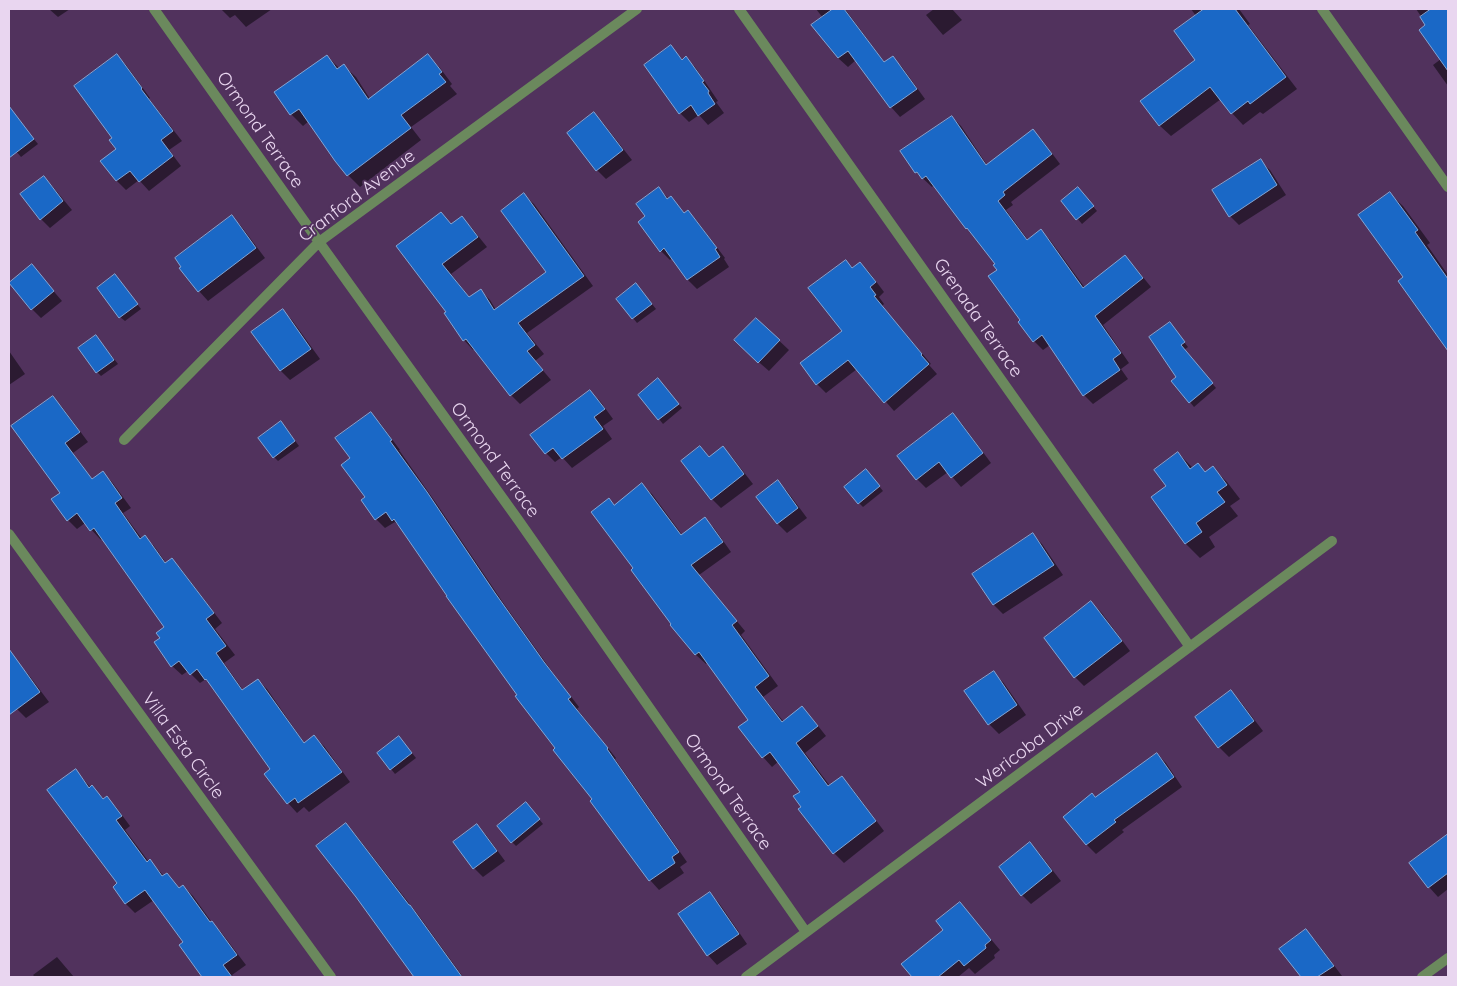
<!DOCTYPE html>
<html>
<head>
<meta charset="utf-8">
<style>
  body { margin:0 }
  #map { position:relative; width:1457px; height:986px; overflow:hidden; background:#51325d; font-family:Quicksand,sans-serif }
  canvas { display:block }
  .frame { position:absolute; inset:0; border:10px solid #e9d6f0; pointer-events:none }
</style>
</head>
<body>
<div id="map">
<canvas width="1457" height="986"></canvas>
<div class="frame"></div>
</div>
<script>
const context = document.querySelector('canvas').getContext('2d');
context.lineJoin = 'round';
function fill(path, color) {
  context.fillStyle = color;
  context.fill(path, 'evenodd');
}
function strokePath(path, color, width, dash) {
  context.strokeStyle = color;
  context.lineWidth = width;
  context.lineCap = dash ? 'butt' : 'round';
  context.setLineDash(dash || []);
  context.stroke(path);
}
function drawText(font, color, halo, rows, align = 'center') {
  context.font = font + ' Quicksand,sans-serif';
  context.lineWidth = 4;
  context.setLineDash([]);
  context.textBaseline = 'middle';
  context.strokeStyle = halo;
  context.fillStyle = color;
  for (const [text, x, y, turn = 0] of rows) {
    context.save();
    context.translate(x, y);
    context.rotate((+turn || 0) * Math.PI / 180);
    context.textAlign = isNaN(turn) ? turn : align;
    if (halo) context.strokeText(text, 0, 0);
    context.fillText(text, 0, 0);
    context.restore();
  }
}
const shadow = new Path2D(`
  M49,9h21l-12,8z
  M221,9h51l-26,18 -11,-12 -5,3z
  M816,9h29l40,54 7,-6 10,10 23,32 -25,18 -9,-10 -35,-47 -8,7 -10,-9 -15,-40z
  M934,9h18l10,11 -19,15 -17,-20z
  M1191,9h48l11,15 -2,1 49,64 -34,25 -3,-2 -17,13 -11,-12 -11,-14 -50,37 -12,-11 38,-65 -1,-44z
  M1416,9h32v77l-15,-21 8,-6 -14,-34z
  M671,47l12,13 3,-2 9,9 23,34 -2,1 8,11 -16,12 -9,-10 -10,7 -9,-9z
  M117,56l9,9 24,33 -1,1 33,42 -13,9 12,16 -32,25 -10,-11 -13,10 -9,-9 -15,-20 15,-12 -3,-11z
  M327,56l13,13 4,-3 12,11 14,22 58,-43 12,12 12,16 -2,2 7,8 -46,33 10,13 -61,47 -12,-12 -39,-54 -6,5 -12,-12z
  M594,113l9,10 29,37 -26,19 -9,-9z
  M952,117l9,9 26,39 46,-34 9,9 18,24 -49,38 2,3 -7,5 22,30 13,-9 9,9 35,48 40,-31 9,9 17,21 -48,38 26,38 -8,6 7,10 -35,25 -9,-9 -34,-50 -7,5 -9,-9 -12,-20 -26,-57 -62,-79 -2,2 -16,-15z
  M17,119l21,25 -17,13 -12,-14v-18z
  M1260,161l10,9 16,25 -47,30 -9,-9z
  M44,177l9,10 19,23 -22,18 -9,-9z
  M659,189l10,10 2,-2 14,17 3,-3 9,10 28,37 -1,1 5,8 -32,22 -9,-9 -15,-22 -3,2 -9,-9 -14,-35z
  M1082,193l15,18 -15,13 -19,-23z
  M1390,194l13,12 27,37 -3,2 21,30v74l-48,-68 5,-3z
  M524,195l10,9 59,82 -66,47 17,21 -9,7 16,19 -31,24 -9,-9 -36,-46 -2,1 -9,-10 -18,-27 2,-1 -50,-66 54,-21 10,-7 9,9 16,20 -36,27 19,24 11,-7 9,9 6,10 52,-38z
  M232,217l9,9 24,32 -57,43 -9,-10z
  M845,261l8,7 7,-5 9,9 15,20 -5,5 5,7 -2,2 49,58 -2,1 8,9 -43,37 -37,-42 -31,24 -9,-9 27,-52z
  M32,266l30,35 -21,17 -9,-9z
  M119,280l22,29 -16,12 -5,-4z
  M640,289l16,20 -19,14 -19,-24z
  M283,311l9,9 28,39 -30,21 -9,-9 -28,-39z
  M756,319l33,31 -20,21 -24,-21z
  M1170,324l18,23 -4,3 32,38 -22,19 -21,-26 5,-4z
  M96,336l22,28 -17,12 -4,-4z
  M9,351l16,23 -16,11z
  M662,384l20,24 -19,16 -4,-5z
  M590,392l10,9 13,18 -10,7 9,13 -40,29 -10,-11 -7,5 -9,-9z
  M53,397l9,10 26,35 -15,11 20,27 10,-7 9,9 19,26 -8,5 19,26 3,-2 9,9 12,17 6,-4 9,10 41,54 -7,6 20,26 -11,8 19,27 15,-10 9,9 38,55 9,-7 10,9 26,36 -41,30 -5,-5 -7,6 -9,-10 -23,-29 7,-5 -59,-83 -7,-7 -6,4 -12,-12 -6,4 -10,-9 -10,-27 4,-12 -63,-89 -2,2 -16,-17 -8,6 -9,-9 -6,-27z
  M370,414l10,9 20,27h-1l37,53 68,101 49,69 26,34 -2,2 39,49 -1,1 72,103 -7,5 4,6 -25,17 -9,-10 -56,-80 -76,-105 -116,-166 -7,-7 -10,6 -9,-9 -24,-60z
  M953,414l9,10 29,39 -30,24 -13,-15 -22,16 -9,-9z
  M285,427l14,19 -21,15 -4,-4z
  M700,448l10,10 13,-10 9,9 21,27 -32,24 -9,-9z
  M1178,453l15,15 5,-3 8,8 7,-5 14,14 13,17 -10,7 8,10 -29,21 6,10 -15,11 -14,-14 -33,-47 15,-11z
  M870,475l13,16 -20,16 -4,-4z
  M778,482l9,9 20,27 -20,15 -9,-9 -20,-27z
  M642,485l10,9 31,42 22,-17 9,9 17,24 -32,23 46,56 -4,4 37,51 -15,11 21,25 18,-14 9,9 15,19 -21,17 25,33 12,-9 9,10 33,44 -40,32 -10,-10 -34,-44 3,-2 -1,-15 -23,-31 -7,6 -9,-10 -23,-30 9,-7 -41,-58 -2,2 -10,-9 -24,-30 -37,-57 -26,-68 6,6z
  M1033,535l9,9 21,31 -60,39 -9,-9 -20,-31z
  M1091,603l10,9 29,39 -46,35 -9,-9z
  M9,658l6,9 3,-3 10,10 21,28 -23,16 -9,-9 -8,6z
  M993,673l10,9 23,33 -27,19 -10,-10 -23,-33z
  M1231,691l9,10 23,30 -34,26 -10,-10 -22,-30z
  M403,742l13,16 -21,16 -17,-21z
  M1157,754l9,9 16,24 -60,43 2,2 -28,22 -9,-9 -22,-28 31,-19z
  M76,771l15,17 1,-1 12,12 2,-2 10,10 14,19 -5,4 24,32 1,-1 14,15 3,-2 13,15 3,-3 10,10 20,28 8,8 25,33 -14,10 1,2h-30l-23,-31 4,-4 -30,-42 -19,13 -9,-9 -12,-17 5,-3z
  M530,808l13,16 -27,22 -4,-4z
  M346,825l9,9 64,82 44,61h-46l-5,-5z
  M477,826l9,9 19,26 -22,16 -9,-9z
  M1448,836v53l-10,8 -9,-10 -18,-24z
  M1030,844l9,9 22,28 -30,23 -9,-9z
  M710,894l9,9 28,41 -30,21 -9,-10z
  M969,913l31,37 -6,5 1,3 -20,16 -6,-6 -11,9h-44l-11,-12z
  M1306,931l9,9 27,36 -2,1h-38l-21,-28z
  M57,957l17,20h-39l-2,-2z`);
const building = new Path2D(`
  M833,9h11l40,53 9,-6 24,33 -27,19 -42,-57 -10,7 -27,-33z
  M1204,9h31l51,68 -36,27 -2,-3 -17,13 -21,-27 -51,39 -19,-25 55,-41 -21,-29z
  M1431,9h17v62l-29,-41 6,-5 -5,-8z
  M671,45l11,15 4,-4 18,25 -2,1 7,9 -1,2 7,11 -17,12 -7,-11 -12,9 -35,-49z
  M117,54l25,34 -1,1 32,42 -12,9 12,16 -34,26 -9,-11 -14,10 -16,-20 16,-12 -7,-9 3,-2 -38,-52z
  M428,54l14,18 -3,2 7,8 -45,33 10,13 -64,48 -12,-15 -36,-52 -9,6 -16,-23 53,-37 10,14 7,-5 24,35z
  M9,106l25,33 -25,19z
  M594,112l29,38 -27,21 -29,-38z
  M952,116l34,49 47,-36 19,25 -49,38 2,3 -7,6 29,39 14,-11 42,59 42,-33 18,23 -48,38 26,37 -8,6 7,11 -37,26 -41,-61 -9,7 -15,-20 2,-2 -32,-44 9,-6 -4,-5 2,-1 -28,-36 -1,1 -40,-53 -4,3 -5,-7 -2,1 -15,-22z
  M1261,159l16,26 -48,32 -17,-27z
  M44,176l19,25 -23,19 -20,-26z
  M659,187l8,12 4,-3 13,17 4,-3 29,38 -2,1 5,8 -33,23 -23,-32 -4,4 -22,-30 7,-6 -9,-12z
  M1078,187l16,19 -18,14 -15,-19z
  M1390,192l28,38 -3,2 33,47v72l-50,-70 5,-4 -45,-62z
  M524,193l60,83 -66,47 17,22 -8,6 16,19 -33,26 -44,-57 -3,2 -19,-28 2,-1 -50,-66 45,-34 10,12 11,-8 16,21 -36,27 27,33 12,-8 13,21 52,-38 -45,-61z
  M232,215l24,33 -58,44 -19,-24 2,-1 -6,-9z
  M846,260l6,8 8,-6 16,20 -6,5 6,8 -2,1 48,58 -1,1 8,9 -45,39 -36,-43 -32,25 -16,-22 42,-32 -34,-43z
  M32,264l22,27 -23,19 -22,-27z
  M115,274l23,30 -19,14 -22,-30z
  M636,283l16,21 -20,15 -16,-20z
  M283,309l28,40 -31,22 -29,-39z
  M756,318l24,22 -22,23 -24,-23z
  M1170,322l15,20 -4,3 32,38 -24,20 -18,-22 5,-4 -27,-40z
  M96,335l18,25 -18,13 -18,-25z
  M658,378l21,26 -21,16 -20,-25z
  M590,390l15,19 -11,8 9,12 -41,30 -9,-11 -8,6 -15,-19z
  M53,396l27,36 -15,11 27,36 11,-8 19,27 -7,5 25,36 5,-4 20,28 7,-5 42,55 -8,6 20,27 -10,7 26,37 16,-11 46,64 10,-8 28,37 -44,31 -3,-5 -8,6 -23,-30 6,-5 -64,-90 -1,1 -8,-11 -7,6 -11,-14 -8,6 -17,-25 6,-4 -4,-5 8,-6 -70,-99 -4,3 -13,-18 -10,8 -16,-22 9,-6 -49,-67z
  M371,412l21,28 -2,1 37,51 68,101 49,69 27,35 -3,2 40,49 -1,1 72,103 -7,5 3,6 -26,18 -59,-80 2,-2 -39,-49 2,-2 -40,-52 2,-1 -71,-99h1l-53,-77 -2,2 -6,-9 -11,8 -14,-20 4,-3 -24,-32 9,-7 -15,-20z
  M953,413l30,40 -32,25 -12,-16 -23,18 -19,-24z
  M281,421l14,20 -22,17 -15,-20z
  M700,446l9,11 14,-11 21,28 -33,26 -30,-39z
  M1178,452l12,17 8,-6 7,9 8,-6 14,19 -10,7 8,10 -29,21 6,9 -17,12 -34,-47 15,-11 -12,-16z
  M866,469l14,17 -22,18 -14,-17z
  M778,480l20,28 -21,16 -21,-27z
  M642,483l39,52 24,-18 18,25 -32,23 46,56 -5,4 37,51 -14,11 27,35 20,-16 16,20 -22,17 32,43 14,-10 34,45 -43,33 -35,-45 3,-2 -8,-11 7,-4 -30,-40 -8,6 -24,-31 10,-7 -49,-68 -4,3 -25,-30 1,-1 -40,-54 2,-2 -42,-56 18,-14 5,7z
  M1033,533l21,32 -61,40 -21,-31z
  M1091,601l31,40 -48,37 -30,-40z
  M9,649l31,43 -31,23z
  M994,671l23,34 -29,20 -24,-34z
  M1231,690l23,31 -36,27 -23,-31z
  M399,736l13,17 -22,17 -13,-17z
  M1157,753l17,24 -60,43 2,2 -30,23 -23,-28 29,-24 3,4z
  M76,769l13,19 3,-3 11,14 4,-3 15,20 -6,4 31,42 3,-3 12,17 5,-3 12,15 4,-3 27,37 2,-1 25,34 -14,10 9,12h-30l-23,-32 4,-3 -38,-52 -20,14 -12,-17 4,-4 -70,-93z
  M526,802l14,17 -29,24 -14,-17z
  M346,823l63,82h1l52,72h-48l-58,-80 -40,-51z
  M477,824l20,27 -24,18 -20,-27z
  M1448,834v39l-20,15 -19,-25z
  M1030,842l22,29 -31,25 -22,-29z
  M710,892l29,42 -32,22 -29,-42z
  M960,902l31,38 -6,5 1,3 -22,18 -5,-6 -21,17h-26l-11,-13 42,-34 -7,-9z
  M1306,929l28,37 -17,11h-16l-22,-28z`);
const minor = new Path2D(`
  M154,9l165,233 200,279 287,411
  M739,9l451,638
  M1322,9l126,178
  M124,440l195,-198 318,-233
  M9,534l322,443
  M746,977l586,-436
  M1422,977l26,-19`);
const streetNames = [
  ["Ormond Terrace",260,130,55],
  ["Cranford Avenue",357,196,-37],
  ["Grenada Terrace",978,318,55],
  ["Ormond Terrace",495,460,54],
  ["Villa Esta Circle",183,746,54],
  ["Wericoba Drive",1030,746,-37],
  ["Ormond Terrace",728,792,55]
];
fill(shadow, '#0007');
fill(building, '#1a68c6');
strokePath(building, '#82a5d5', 1);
strokePath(minor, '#6b895d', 10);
drawText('18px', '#e9d6f0', '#51325d', streetNames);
</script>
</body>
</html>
